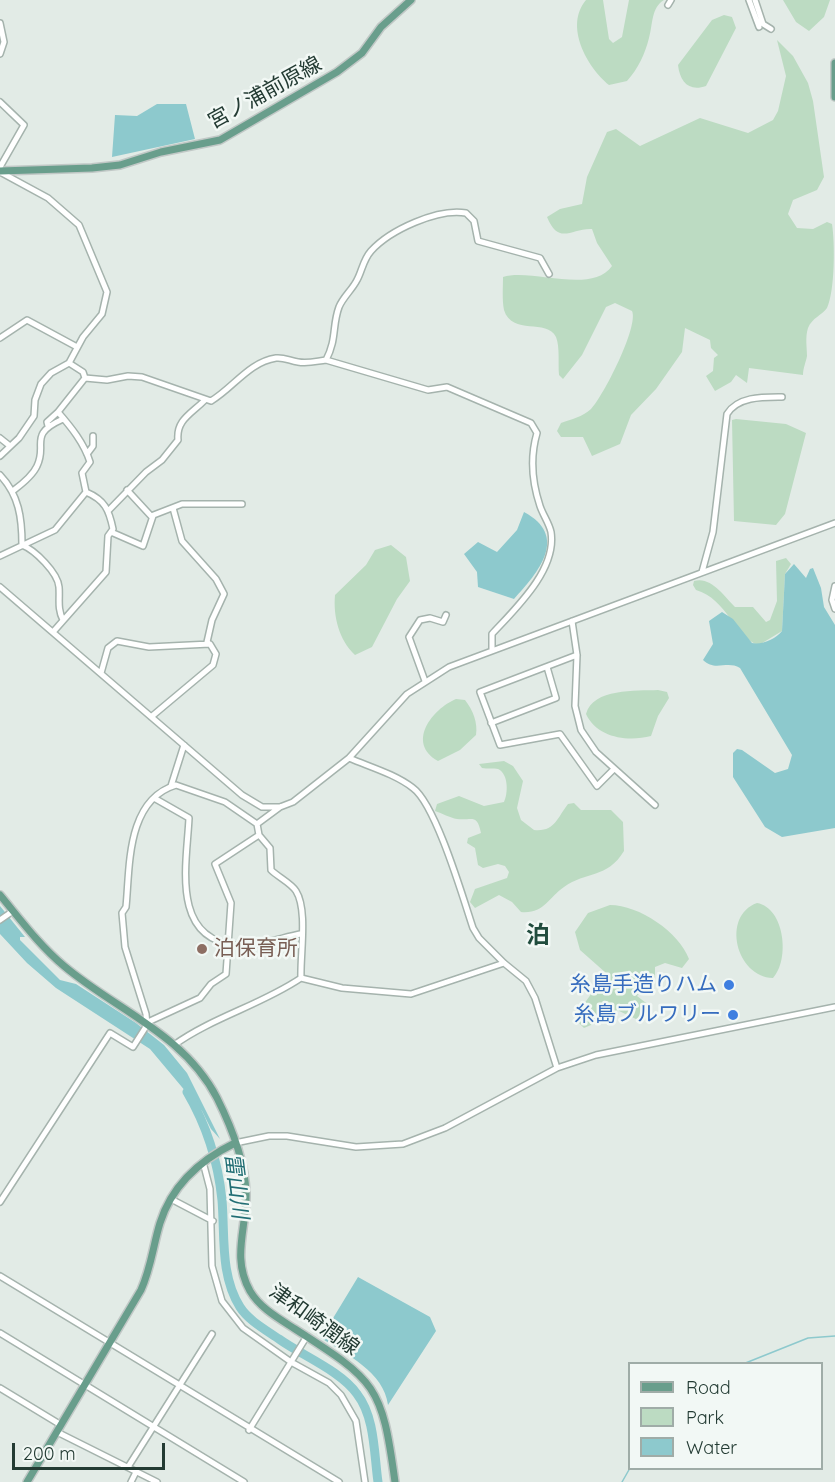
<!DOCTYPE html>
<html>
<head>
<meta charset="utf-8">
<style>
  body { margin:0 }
  #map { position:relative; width:835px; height:1482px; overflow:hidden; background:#e2ebe6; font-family:Quicksand,sans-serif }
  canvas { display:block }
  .legend { position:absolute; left:628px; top:1362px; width:195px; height:108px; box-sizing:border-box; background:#f2f8f5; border:2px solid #9faca7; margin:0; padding:8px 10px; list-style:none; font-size:18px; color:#233b33 }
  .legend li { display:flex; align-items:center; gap:12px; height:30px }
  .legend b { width:30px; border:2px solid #9faca7 }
  .scale { position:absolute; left:12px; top:1443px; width:153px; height:27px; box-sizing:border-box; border:3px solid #233b33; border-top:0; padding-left:8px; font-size:18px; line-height:21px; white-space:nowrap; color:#233b33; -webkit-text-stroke:4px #f2f8f5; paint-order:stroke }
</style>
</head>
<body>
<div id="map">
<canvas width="835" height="1482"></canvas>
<ul class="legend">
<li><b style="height:8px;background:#699e8c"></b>Road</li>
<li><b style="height:16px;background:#bcdbc2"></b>Park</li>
<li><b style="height:16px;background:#8dc9cd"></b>Water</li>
</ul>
<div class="scale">200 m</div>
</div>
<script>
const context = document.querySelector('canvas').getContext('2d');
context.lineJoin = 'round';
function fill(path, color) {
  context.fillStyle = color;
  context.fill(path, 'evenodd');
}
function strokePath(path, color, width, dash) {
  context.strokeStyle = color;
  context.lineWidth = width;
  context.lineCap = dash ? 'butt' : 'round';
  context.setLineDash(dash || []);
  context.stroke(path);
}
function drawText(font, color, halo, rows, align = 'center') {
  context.font = font + ' Quicksand,"Noto Sans JP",sans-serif';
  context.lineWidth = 5;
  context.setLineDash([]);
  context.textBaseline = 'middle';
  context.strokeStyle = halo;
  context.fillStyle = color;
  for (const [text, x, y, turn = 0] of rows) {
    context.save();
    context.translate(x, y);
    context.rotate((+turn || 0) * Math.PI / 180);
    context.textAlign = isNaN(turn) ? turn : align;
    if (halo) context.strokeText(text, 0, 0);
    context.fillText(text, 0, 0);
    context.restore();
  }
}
const green = new Path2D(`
  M586,0h17l6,39 4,4 9,-6 7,-37h35c-13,8 -11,24 -15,38 -4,16 -11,31 -22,43l-18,4c-22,-18 -45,-59 -23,-85z
  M783,0h47l-6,17 -15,14 -13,-9z
  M724,15l8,2 4,11 -30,58c-17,6 -26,-4 -28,-21l34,-45z
  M777,40l16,16 15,27 5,18 11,76 -7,13 -24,10 -5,14 9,14 16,1 14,-7 5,2c3,19 3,67 -5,84 -5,7 -15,10 -19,20 -3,9 -1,20 -1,28 -1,6 -4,12 -4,19l-54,-7 -2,15 -11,-8 -5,7 -16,9 -9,-15 7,-5 1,-13 4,-3 -7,-7 -1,-8 -25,-12 -3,24 -26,37 -25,26 -11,29 -28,12 -9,-19h-22l-4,-6 4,-8c11,-4 21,-6 30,-14 12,-12 48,-83 41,-98l-17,-8 -9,4 -24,48 -19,24 -4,-4c-1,-11 1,-28 -3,-38 -9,-19 -44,-1 -52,-27 -2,-10 -1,-23 -1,-33 29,-9 88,18 109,-11l-15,-23 -5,-14c-21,-1 -33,17 -45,-12l13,-8 22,-5 5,-27 20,-45 9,-3 24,17 60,-28 48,15 25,-13 5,-9 8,-35z
  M736,419l50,5 20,9 -21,81 -9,11 -42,-4 -2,-101z
  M391,545l15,12 4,24 -13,18 -25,48 -17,8c-16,-15 -22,-39 -20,-60l31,-30 9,-15z
  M786,558l5,6 -6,10 -3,57 -23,14c-22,-5 -33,-47 -63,-55l-3,-5 1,-4c17,-5 30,15 41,26h18l13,15 4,-2 7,-19 -1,-40z
  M658,690l9,2 2,6 -11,18 -7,20c-23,6 -54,2 -65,-22 7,-26 50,-23 72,-24z
  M456,699l9,1c8,10 13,23 11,35l-16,15 -22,11c-32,-18 -6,-52 18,-62z
  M504,761l9,5 10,15 -6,27 4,12 13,10c21,2 23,-12 34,-26l6,-1 7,7h30l12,12 1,29c-17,28 -38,20 -60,36 -16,11 -20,27 -43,25l-9,-10 -13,-7 -24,13 -5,-6 5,-13 32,-11 2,-6 -4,-6 -7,-2 -15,4 -5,-3 -3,-17 -8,-5 1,-5 13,-5c-4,-20 -9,-12 -24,-14 -7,-1 -15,-6 -22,-8l2,-7 22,-8 25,10 20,-4c4,-8 5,-28 -6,-33 -4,-1 -11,0 -16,-1l-3,-4z
  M757,903c28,5 33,57 16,75 -37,-1 -52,-62 -16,-75z
  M610,905c29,0 69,27 79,54l-7,9 -17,-5 -10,4v10l-18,19 13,10 -4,11 -8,3 -21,-10 -12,9 -21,9 -6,-6 1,-11 27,-38 -26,-23 -5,-18 13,-19z`);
const water = new Path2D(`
  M157,104h29l9,35 -83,18 3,-42 22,1z
  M524,512c45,24 15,60 -10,87l-36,-12 -1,-15 -13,-18 14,-12 19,10 20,-22z
  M794,564l12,14 4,-9 3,-1 8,20 3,19 11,18v203l-53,9 -17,-10 -32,-50v-24l4,-4 5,1 33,23 13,-4 4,-14 -52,-87c-13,-8 -25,4 -37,-8l10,-16 -4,-23 13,-9 11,7 19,24c10,2 24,-4 30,-12l3,-57z
  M0,906l25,31h-5v3l40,40 16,4 60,39 28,22 23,28 33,66 -9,-10 -9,-18 -52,-62 -94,-61 -29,-25 -27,-29z
  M358,1277l72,40 6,14 -48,74c-4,-33 -42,-51 -67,-67z`);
const stream = new Path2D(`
  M743,1364l65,-26 27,-2
  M622,1482l8,-14`);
const river = new Path2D(`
  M187,1092c20,34 31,69 35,108 3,36 -2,75 18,107 8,13 26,23 39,32 22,16 62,32 78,55 18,23 17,60 21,88`);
const minor = new Path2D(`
  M749,0l10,27
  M755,0l8,24 8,5
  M668,5l3,-5
  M0,23l4,19 -4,12
  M0,102l24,23 -24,42
  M0,172l48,26 31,27 28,67 -5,22 -19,23 -14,26 -18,10 -10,11 -6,16 -1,16 -15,22 -19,18
  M0,338l27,-18 50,27
  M326,360c11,-21 6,-34 13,-53 4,-10 13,-17 18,-27 5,-9 6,-20 14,-29 19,-21 67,-43 95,-38l8,8 4,20 62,17 9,16
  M69,363l14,9 2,6
  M85,378l22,2 21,-4 14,1 69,24c22,-13 38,-39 65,-43 8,-1 14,3 22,4 10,2 19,-1 28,-2l102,30 19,-3 84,36 6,10c-7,24 -5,49 3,73 3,9 9,17 11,26 6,38 -36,77 -59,102v15
  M48,426l-1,-4 11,-10
  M0,438l10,8
  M87,454l6,-8v-10
  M0,475c19,20 22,43 22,70
  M14,490c8,-6 19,-15 23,-24 11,-22 -10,-31 26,-47
  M127,490l24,26 31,-12h60
  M173,508l9,33 34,38 8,15 -12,26 -5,22
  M109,510l37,-38 16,-12 16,-20c-2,-20 13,-26 27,-40
  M111,532l32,14 10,-30
  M22,545c13,5 36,28 37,42 1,12 -2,21 4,33
  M0,556l55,-26 31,-38 -4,-19 8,-11c-6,-19 -19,-35 -32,-50l27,-34
  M702,572l11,-40 14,-118c11,-18 37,-17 55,-17
  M835,586l-3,14 3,9
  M0,587l242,208 20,12h18l13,-5 56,-44 58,-64 42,-27 386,-144
  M572,621l5,34 -2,51 6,24 15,22 59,53
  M53,632l53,-60 2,-36 5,-7c-4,-19 -8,-29 -27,-37
  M577,655l-97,37 20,53 60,-11 37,52 17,-17
  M101,673l7,-25 9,-7 32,6 61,-3 6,10 -3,11 -62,52
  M425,681l-16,-44 11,-17 10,-2 13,4 3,-7
  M491,723l65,-25 -9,-31
  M349,758c21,9 46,16 64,30 23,17 50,110 60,140l6,10 25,25 22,18 9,17 22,70
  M171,786l13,-41
  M154,798l35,20c-2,44 -19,121 47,127 20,2 44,-7 64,-11
  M257,824l2,11 11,13 1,22c7,7 20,13 25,21 12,19 4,64 5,87
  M257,824l23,-17
  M0,920l13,-9
  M148,1022l52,-24 11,-14 15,-10 5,-71 -16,-39 44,-29
  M174,1045c39,-28 87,-40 127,-67l41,10 69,6 93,-31
  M235,1143l34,-7h18l69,11 47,-3 42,-16 112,-60 39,-13 239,-48
  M203,1162l7,27 2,77 10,35 21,27 48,34 38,21 12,12 15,26 9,61
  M171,1199l42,22
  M0,1202l110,-169 23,14 14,-22 -1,-11 -21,-67 -3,-34 4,-6c4,-40 0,-107 50,-122l49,17 32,22
  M0,1276l339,206
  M0,1333l244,149
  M0,1388l61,37
  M249,1430l58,-94
  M57,1432l100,50
  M128,1467l84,-133
  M131,1482l5,-10`);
const major = new Path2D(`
  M835,63v34
  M0,171l92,-3 28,-3 41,-13 59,-12 117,-68 25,-19 19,-26 30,-27
  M0,895c20,24 39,50 64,71 52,44 120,68 153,132 14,28 28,63 29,95 1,35 -15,64 4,98 10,17 28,27 45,38 81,52 87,56 100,153
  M27,1482l114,-192c10,-22 12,-44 19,-67 12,-38 40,-63 75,-80`);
const markers = [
  [202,949,6,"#8d6e63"],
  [729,985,6,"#3f7fe0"],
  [733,1015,6,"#3f7fe0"]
];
const streetNames = [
  ["宮ノ浦前原線",265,93,-29],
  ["津和崎潤線",314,1320,36]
];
const educationNames = [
  ["泊保育所",214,949]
];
const shopNames = [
  ["糸島手造りハム",717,985],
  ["糸島ブルワリー",721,1015]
];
const waterNames = [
  ["雷山川",236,1186,83]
];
const quarterNames = [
  ["泊",538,936]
];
fill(green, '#bcdbc2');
fill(water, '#8dc9cd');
strokePath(stream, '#8dc9cd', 1.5);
strokePath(river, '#8dc9cd', 9);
strokePath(minor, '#a5b3ad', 8);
strokePath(major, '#c1c8c6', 10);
strokePath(minor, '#fff', 5);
strokePath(major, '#699e8c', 7);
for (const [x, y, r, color] of markers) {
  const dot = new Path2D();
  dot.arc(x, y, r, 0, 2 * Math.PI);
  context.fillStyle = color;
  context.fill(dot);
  strokePath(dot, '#f2f8f5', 2);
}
drawText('21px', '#233b33', '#f2f8f5', streetNames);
drawText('21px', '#785e54', '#f2f8f5', educationNames, 'left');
drawText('21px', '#366cbe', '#f2f8f5', shopNames, 'right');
drawText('italic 22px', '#216e74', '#f2f8f5', waterNames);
drawText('bold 24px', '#204c3d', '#f2f8f5', quarterNames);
</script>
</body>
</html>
